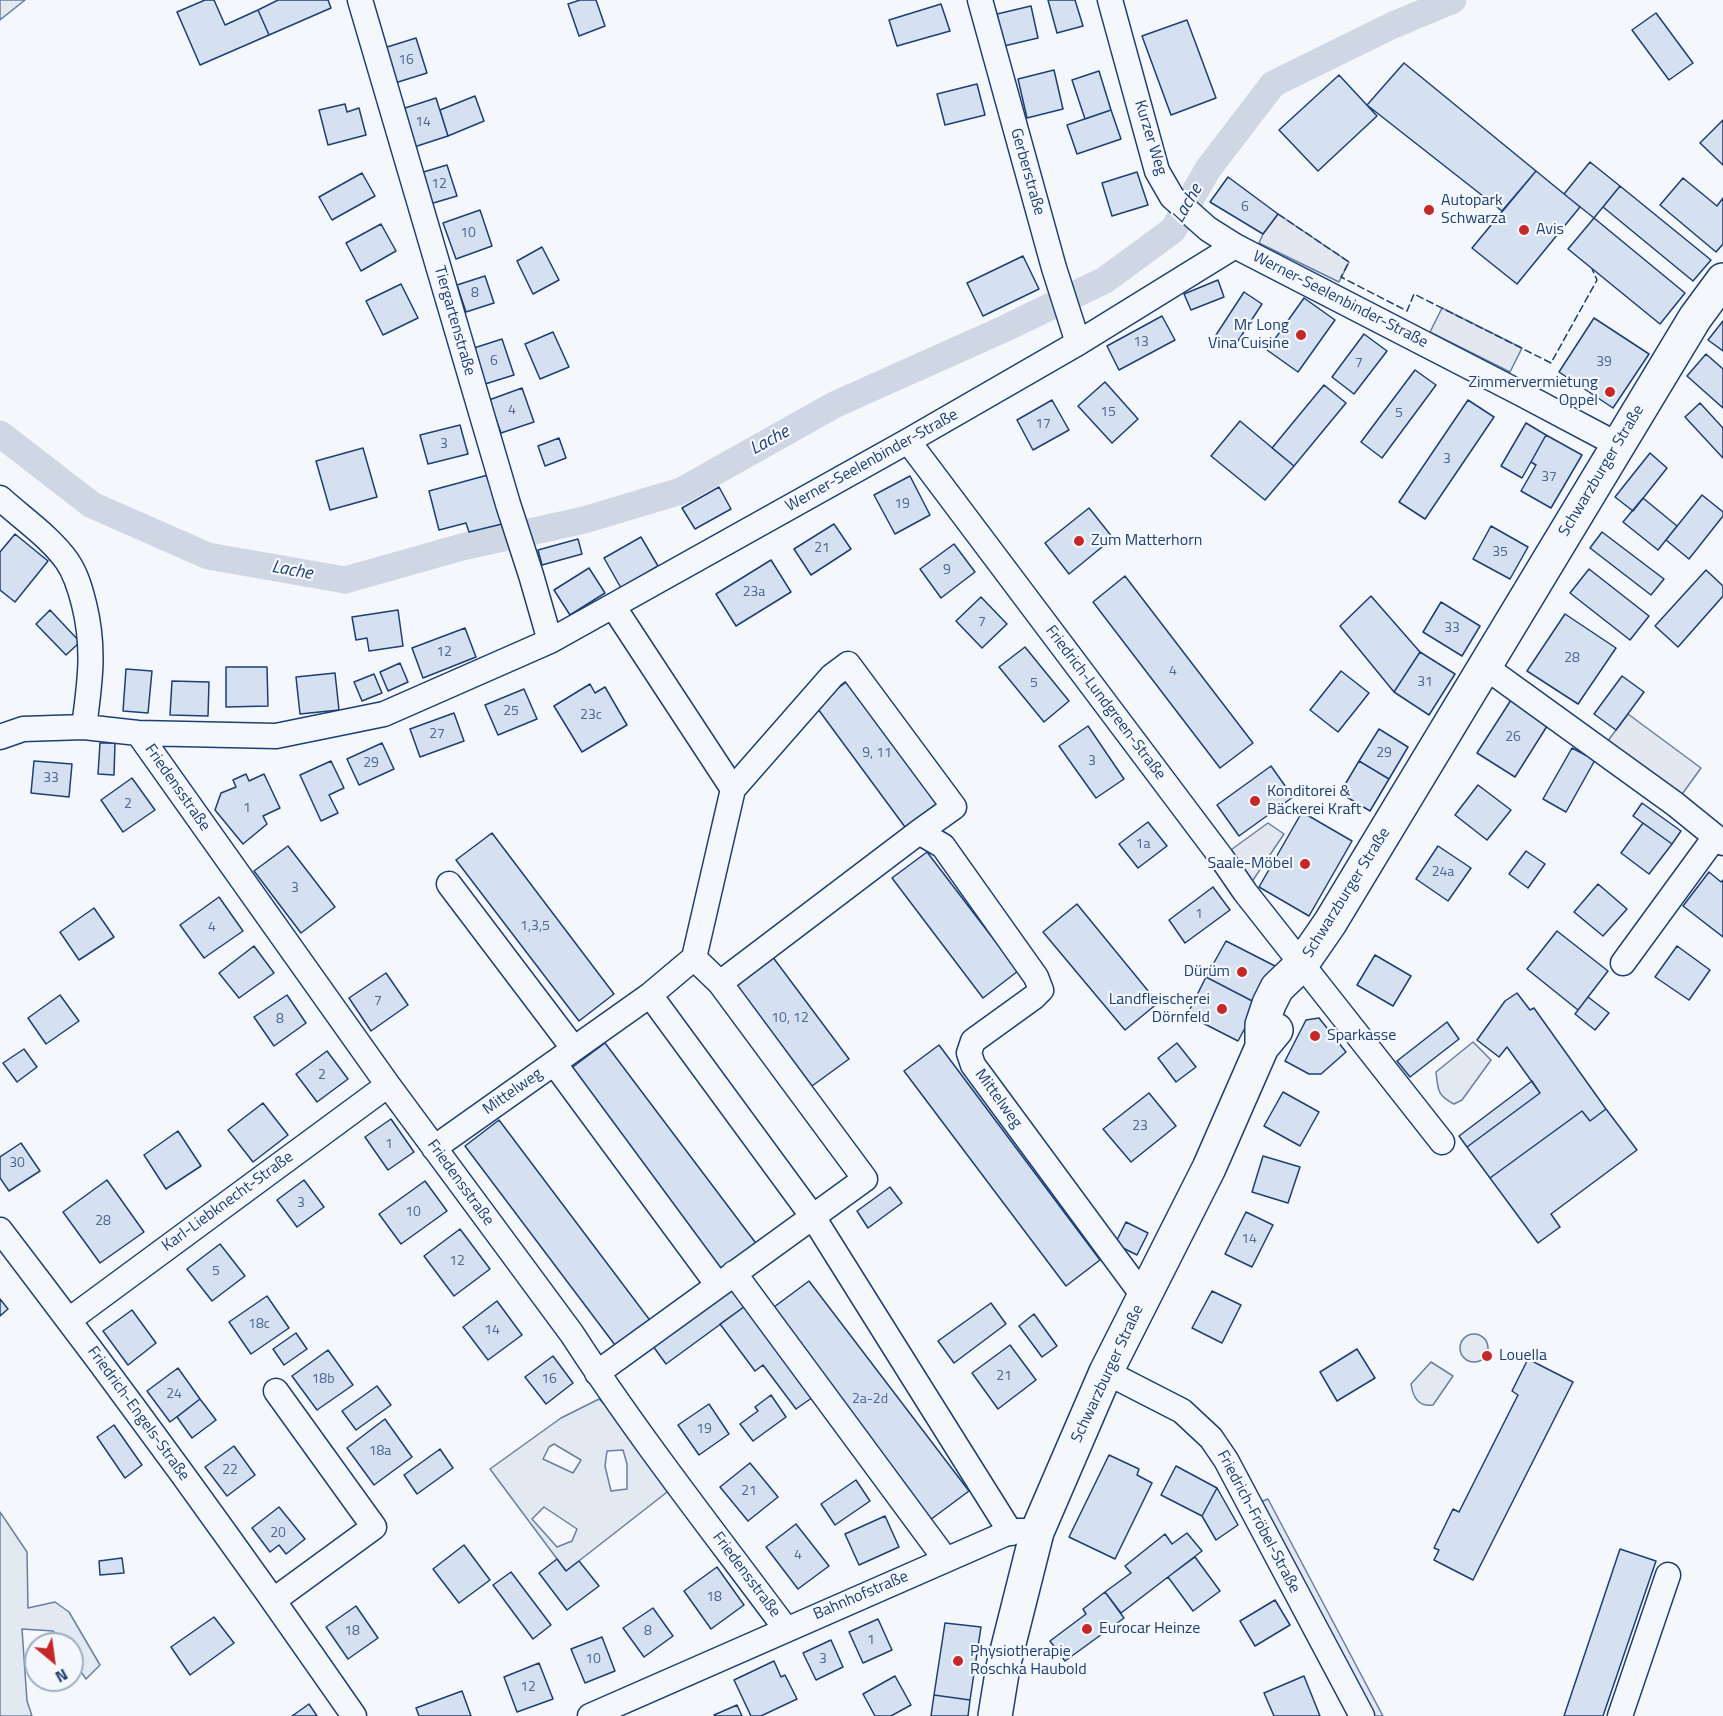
<!DOCTYPE html>
<html>
<head>
<meta charset="utf-8">
<style>
  body { margin:0 }
  #map { position:relative; width:1723px; height:1716px; overflow:hidden; background:#f4f7fb; font-family:"Titillium Web",sans-serif }
  canvas { display:block }
  .north { position:absolute; left:24px; top:1632px; width:60px; height:60px; box-sizing:border-box; background:#f4f7fb; border:2px solid #9eadc5; border-radius:50%; rotate:151deg; font-size:16px; font-weight:700; line-height:24px; text-align:center; color:#1d3f73 }
  .north::after { content:''; display:block; margin:auto; width:21px; height:27px; background:#c62828; clip-path:polygon(50% 0,100% 100%,50% 72%,0 100%) }
</style>
</head>
<body>
<div id="map">
<canvas width="1723" height="1716"></canvas>
<div class="north">N</div>
</div>
<script>
const context = document.querySelector('canvas').getContext('2d');
context.lineJoin = 'round';
function fill(path, color) {
  context.fillStyle = color;
  context.fill(path, 'evenodd');
}
function strokePath(path, color, width, dash) {
  context.strokeStyle = color;
  context.lineWidth = width;
  context.lineCap = dash ? 'butt' : 'round';
  context.setLineDash(dash || []);
  context.stroke(path);
}
function drawText(font, color, halo, rows, align = 'center') {
  context.font = font + ' "Titillium Web",sans-serif';
  context.lineWidth = 4.5;
  context.setLineDash([]);
  context.textBaseline = 'middle';
  context.strokeStyle = halo;
  context.fillStyle = color;
  for (const [text, x, y, turn = 0] of rows) {
    context.save();
    context.translate(x, y);
    context.rotate((+turn || 0) * Math.PI / 180);
    context.textAlign = isNaN(turn) ? turn : align;
    if (halo) context.strokeText(text, 0, 0);
    context.fillText(text, 0, 0);
    context.restore();
  }
}
const green = new Path2D(`
  M0,0h25l-25,20z
  M1473,1042l18,18 -29,40 -8,4c-17,-9 -16,-14 -18,-32z
  M1460 1348a14 14 0 1 1 28 0a14 14 0 1 1-28 0Z
  M1431,1362l22,14 -20,29c-14,2 -20,-7 -22,-21z
  M599,1399l8,8 64,82 -105,82 -76,-102 71,-51zM554,1444l27,16 -8,13 -30,-14 6,-12zM623,1450l4,14v25l-16,2 -6,-25 2,-15zM544,1507l33,22 -5,12 -15,6 -25,-28z
  M0,1512l27,40 1,56 27,-6 14,10 31,53 -14,14 -14,-20v-15h-10l-9,-13 -31,-2 5,72 5,15h-32z`);
const parking = new Path2D(`
  M1278,214l71,48 -10,20 -80,-39 4,-9z
  M1442,308l80,40 -12,24 -80,-40z
  M1628,714l73,54 -26,36 -74,-54z
  M1268,823l16,11 -39,58 -24,-35z
  M1268,1499l115,217h-21l-112,-210z`);
const canal = new Path2D(`
  M0,434l92,71 116,51 137,24 117,-33 122,-27 97,-29 153,-86 172,-77 99,-48 68,-50 35,-61 65,-85 118,-58 62,-26`);
const building = new Path2D(`
  M205,0h9l11,25 33,-15 11,25 -69,30 -23,-53z
  M278,0h50l3,8 -62,27 -11,-25z
  M580,0h16l9,26 -26,10 -11,-32z
  M1048,0h27l8,26 -26,7z
  M941,4l9,27 -53,15 -8,-26z
  M1031,6l7,32 -34,8 -7,-32z
  M1656,13l37,50 -24,17 -37,-50z
  M1187,20l29,78 -45,17 -29,-79z
  M416,38l11,35 -32,10 -11,-35z
  M1404,63l132,108 -34,40 -135,-106z
  M1054,70l9,39 -36,9 -9,-39z
  M1099,71l12,39 -26,9 -13,-39z
  M1339,75l38,41 -59,55 -39,-41z
  M977,84l8,31 -40,10 -8,-31z
  M475,96l9,25 -36,15 -8,-26z
  M436,98l12,38 -37,12 -12,-38z
  M345,104l2,8 12,-4 7,27 -38,10 -9,-35z
  M1111,110l10,29 -44,15 -10,-29z
  M1723,120v45l-23,-22z
  M1590,162l30,24 -26,32 -30,-24z
  M447,165l10,31 -27,8 -10,-31z
  M1536,171l44,36 -63,77 -45,-36z
  M1137,172l11,33 -36,11 -10,-33z
  M362,173l13,23 -43,24 -13,-23z
  M1228,177l50,37 -15,20 -53,-32z
  M1683,178l34,28 6,-8v46l-7,8 -56,-47z
  M1620,186l91,74 -18,21 -90,-74z
  M480,210l12,36 -36,13 -13,-36z
  M1594,218l91,75 -25,31 -92,-75z
  M381,224l15,27 -35,20 -15,-28z
  M542,247l17,33 -26,14 -16,-33z
  M1023,256l16,33 -56,27 -16,-33z
  M485,276l9,27 -28,9 -9,-27z
  M1218,280l6,17 -33,13 -7,-16z
  M401,284l17,34 -35,17 -17,-34z
  M1244,292l18,12 -28,43 -18,-12z
  M1304,298l31,22 -37,52 -31,-22z
  M1162,316l13,24 -56,30 -12,-24z
  M1594,318l55,36 -36,54 -54,-36z
  M1723,321v30l-15,-11z
  M553,332l16,35 -29,12 -15,-35z
  M1364,334l23,17 -33,43 -22,-17z
  M502,339l12,36 -29,9 -11,-36z
  M1706,354l17,15v39l-36,-32z
  M1415,370l21,15 -54,73 -21,-16z
  M1105,382l33,37 -26,24 -34,-37z
  M1324,385l22,18 -52,63 -22,-18z
  M522,388l12,34 -33,11 -12,-33z
  M1052,400l17,30 -36,20 -16,-30z
  M1468,400l26,17 -69,102 -26,-17z
  M1700,403l23,25v30l-38,-41z
  M1240,421l54,45 -29,34 -54,-44z
  M1526,423l20,12 -24,43 -21,-12z
  M460,425l8,29 -40,10 -8,-29z
  M1546,435l36,20 -31,53 -30,-17 15,-26 -5,-3z
  M559,438l7,20 -21,8 -7,-20z
  M363,448l14,49 -47,13 -14,-49z
  M1650,453l17,15 -34,43 -18,-14z
  M488,475l14,49 -33,8 -3,-9 -27,7 -10,-39z
  M910,476l20,39 -35,19 -21,-39z
  M719,487l12,22 -36,20 -13,-21z
  M1702,495l21,17v4l-34,43 -23,-19z
  M1643,498l34,28 -19,24 -35,-28z
  M1089,508l24,30 -44,36 -24,-31z
  M834,524l17,25 -40,26 -17,-26z
  M1491,526l37,21 -18,32 -37,-20z
  M1602,532l62,47 -13,16 -61,-47z
  M15,534l33,27 -33,41 -15,-12v-38z
  M641,537l17,29 -37,22 -17,-30z
  M578,539l4,15 -40,11 -4,-15z
  M954,544l21,28 -34,26 -21,-29z
  M771,560l20,32 -55,34 -20,-32z
  M589,568l16,25 -35,22 -16,-25z
  M1589,569l60,47 -19,24 -60,-47z
  M1706,570l17,16v10l-45,51 -23,-21z
  M1125,576l128,167 -33,25 -127,-166z
  M1371,596l49,56 -26,40 -54,-66z
  M981,597l26,27 -25,24 -26,-27z
  M1441,602l39,24 -18,30 -39,-24z
  M50,610l30,32 -14,13 -30,-31z
  M398,610l5,36 -34,5 -2,-13 -11,2 -4,-23z
  M1565,614l51,34 -38,56 -51,-33z
  M465,628l11,29 -53,21 -11,-30z
  M1025,647l44,54 -25,21 -45,-55z
  M1420,652l35,22 -26,41 -35,-23z
  M400,663l8,19 -20,9 -8,-19z
  M226,667h41l1,39 -42,1z
  M126,669l26,2 -4,42 -25,-2z
  M1341,671l28,22 -31,39 -28,-22z
  M335,673l4,37 -39,4 -4,-37z
  M374,674l8,19 -20,8 -8,-19z
  M1622,676l22,16 -28,38 -22,-16z
  M849,680l90,122 -34,25 -90,-122z
  M172,681l37,1 -1,34 -38,-1z
  M590,684l5,9 10,-6 22,38 -45,27 -28,-46z
  M524,689l13,30 -39,16 -13,-30z
  M1511,700l38,23 -34,54 -38,-24z
  M454,713l10,28 -44,16 -10,-28z
  M1088,726l36,53 -28,19 -37,-52z
  M1379,729l29,18 -19,32 -30,-18z
  M100,743h15l-1,32 -16,-1z
  M382,743l12,26 -35,16 -12,-26z
  M1572,748l23,12 -29,52 -23,-13z
  M34,761l38,3 -3,33 -38,-4z
  M331,761l13,27 -15,7 9,18 -17,8 -21,-46z
  M1359,761l30,18 -19,32 -30,-18z
  M1271,766l22,31 -54,39 -22,-31z
  M246,774l3,7 15,-7 16,34 -17,8 4,8 -24,20 -28,-34 6,-17 15,-6 -3,-7z
  M132,778l23,32 -32,22 -22,-32z
  M1478,785l33,25 -24,30 -32,-25z
  M1642,803l39,28 -9,13 -39,-28z
  M1302,812l50,29 -43,75 -50,-29z
  M1148,822l19,24 -29,22 -19,-24z
  M1643,823l29,21 -23,30 -28,-21z
  M492,833l122,161 -35,27 -123,-161z
  M288,846l47,61 -34,26 -47,-62z
  M1438,846l33,22 -23,33 -32,-22z
  M1526,851l19,13 -17,24 -19,-14z
  M927,852l91,119 -35,27 -91,-120z
  M1709,872l12,10 2,-2v57l-40,-31z
  M1598,884l29,25 -24,27 -29,-24z
  M1213,887l17,23 -45,33 -16,-23z
  M219,897l24,34 -39,27 -24,-33z
  M1077,904l81,99 -33,27 -82,-98z
  M94,908l20,29 -35,23 -19,-28z
  M1557,931l51,40 -30,39 -51,-41z
  M1226,941l51,26 -19,37 -52,-27z
  M254,946l20,27 -35,25 -20,-25z
  M1677,946l33,24 -21,30 -34,-23z
  M769,952l80,107 -37,27 -80,-107z
  M1375,955l36,21 -18,30 -36,-21z
  M386,973l22,32 -37,26 -22,-33z
  M1206,977l52,27 -20,37 -51,-26z
  M1517,993l13,17 4,-2 72,101 -16,12 -8,-10 -92,67 -23,-31 73,-54 -33,-46 -8,10 -22,-17 28,-39z
  M60,995l19,26 -33,23 -18,-26z
  M287,995l19,28 -32,23 -20,-29z
  M1588,997l21,16 -14,17 -20,-16z
  M1319,1018l27,34 -25,22h-12l-24,-13 21,-41z
  M1447,1022l12,17 -49,38 -13,-16z
  M605,1043l153,203 -35,26 -153,-203z
  M1177,1043l19,24 -20,15 -18,-24z
  M939,1045l161,215 -34,26 -162,-215z
  M24,1049l13,18 -20,15 -14,-19z
  M327,1051l21,28 -31,23 -21,-28z
  M1532,1081l8,12 -73,54 -8,-11z
  M1283,1092l36,20 -19,34 -36,-20z
  M1149,1093l27,33 -45,36 -28,-33z
  M263,1103l25,32 -35,27 -25,-32z
  M1606,1109l31,41 -86,64 9,13 -22,16 -48,-65 92,-67 8,10z
  M391,1119l23,33 -26,18 -23,-33z
  M499,1120l153,203 -34,26 -153,-203z
  M178,1131l23,35 -35,23 -22,-34z
  M21,1143l19,28 -31,20 -9,-13v-21z
  M1263,1156l37,11 -12,36 -36,-11z
  M107,1180l37,52 -44,31 -37,-51z
  M304,1180l20,27 -27,20 -20,-27z
  M425,1181l22,30 -46,33 -22,-30z
  M890,1187l12,16 -34,25 -11,-17z
  M1246,1212l27,13 -21,42 -27,-13z
  M1126,1222l22,11 -11,22 -22,-11z
  M460,1229l30,40 -36,27 -30,-40z
  M220,1244l25,32 -33,25 -25,-32z
  M809,1281l160,210 -39,29 -160,-210z
  M731,1282l17,22 -82,60 -16,-22z
  M1212,1291l29,14 -19,38 -30,-15z
  M267,1296l22,32 -38,26 -22,-32z
  M0,1299l8,10 -8,7z
  M497,1301l25,34 -34,25 -25,-33z
  M991,1303l15,21 -52,39 -16,-22z
  M748,1304l68,91 -20,14 -33,-44 -8,6 -35,-47z
  M132,1310l24,33 -28,22 -25,-34z
  M1034,1314l23,32 -15,11 -23,-31z
  M296,1333l11,16 -23,16 -11,-16z
  M1010,1345l26,35 -38,29 -26,-36z
  M1357,1349l18,29 -38,23 -17,-29z
  M328,1350l25,35 -36,25 -25,-34z
  M553,1356l20,27 -27,21 -21,-27z
  M1528,1359l45,23 -100,198 -39,-20 5,-10 -5,-2 19,-39 6,3 59,-117 -6,-4z
  M178,1368l22,31 -30,23 -23,-31z
  M377,1386l14,19 -35,25 -14,-19z
  M771,1395l15,22 -33,24 -13,-17 18,-13 -3,-4z
  M200,1399l16,21 -24,18 -15,-21z
  M709,1404l20,30 -30,21 -21,-30z
  M385,1419l27,38 -38,28 -27,-37z
  M114,1425l28,40 -17,13 -28,-41z
  M234,1446l21,29 -28,21 -22,-29z
  M440,1449l13,19 -36,26 -13,-19z
  M1109,1455l30,14 -2,6 15,8 -37,76 -46,-22z
  M750,1463l28,34 -30,24 -28,-34z
  M1176,1466l41,22 -15,28 -41,-21z
  M856,1480l14,21 -35,24 -14,-21z
  M1217,1488l21,37 -22,15 -14,-24z
  M279,1507l26,32 -19,15 -7,-9 -9,7 -18,-24z
  M885,1516l14,31 -40,18 -14,-31z
  M796,1524l33,42 -31,23 -32,-42z
  M1187,1533l15,18 -81,62 -16,-21 26,-19 -6,-7 40,-32 7,10z
  M464,1545l26,35 -31,23 -26,-34z
  M1620,1549l36,12 -53,155h-39z
  M1195,1557l25,34 -27,20 -25,-34z
  M122,1558l2,15 -24,2 -1,-14z
  M557,1559l9,12 13,-10 20,25 -32,24 -28,-37z
  M717,1567l27,38 -33,24 -27,-38z
  M511,1572l40,53 -18,14 -40,-54z
  M1105,1592l19,26 -59,43 -15,-20 36,-27 -3,-5z
  M1275,1600l15,25 -35,21 -15,-25z
  M356,1606l22,32 -30,21 -22,-32z
  M653,1608l20,28 -29,21 -21,-29z
  M214,1617l20,26 -44,32 -19,-28z
  M878,1619l14,31 -29,13 -14,-31z
  M945,1623l36,4 -11,73 -36,-5z
  M602,1637l13,34 -30,12 -14,-34z
  M831,1640l12,27 -27,13 -13,-27z
  M774,1661l7,16 4,-2 12,24 -36,17h-10l-17,-36z
  M539,1663l14,36 -36,13 -13,-35z
  M895,1676l16,29 -20,11h-16l-12,-22z
  M1304,1676l16,40h-46l-10,-23z
  M462,1691l9,25h-52l-3,-8z
  M934,1695l36,5 -2,16h-37z
  M309,1704l8,12h-25z
  M737,1705l5,11h-27l-1,-1z`);
const street = new Path2D(`
  M360,0l148,504 23,71 19,66
  M980,0l74,268 24,75
  M1110,0l47,171 15,26 36,32 27,17 285,147 98,52
  M908,441l313,416 24,35 197,250
  M0,498c22,20 50,39 67,63 9,13 13,27 17,43 11,44 6,78 0,123
  M1484,666l191,138 48,39
  M138,733l250,352 184,249c66,102 142,198 214,295
  M0,737l23,-8 61,-2 54,6 138,3 108,-22 166,-73 358,-200 170,-98 157,-97
  M733,789l99,-113 16,-12 106,143 -35,25
  M449,884l125,165
  M1623,963l92,-126
  M720,983l199,-151 24,14 93,131 5,13 -7,7 -61,44 -4,12 4,12 171,232
  M650,995l163,222 198,316
  M554,1063l163,221
  M434,1148l216,-153 44,-37 39,-169 -120,-183
  M0,1230c122,159 240,321 354,486
  M734,1273l212,287
  M69,1320l319,-235
  M1106,1372l76,39 29,27 15,22 136,256
  M597,1373l268,-194 -145,-196 -26,-25
  M274,1600l100,-73 -98,-136
  M590,1716l415,-182 13,-3h7
  M1620,1716l48,-141`);
const secondary = new Path2D(`
  M1262,1047v-22l7,-21 8,-16 24,-23 29,-42 365,-605 28,-38
  M995,1716l8,-49 34,-135 69,-160 103,-204 53,-121 14,-17`);
const fence = new Path2D(`
  M1278,214l71,48 -8,15 66,34 7,-17 137,69 46,-83 -5,-11`);
const markers = [
  [1429,210,6,"#c62828"],
  [1524,230,6,"#c62828"],
  [1301,335,6,"#c62828"],
  [1610,392,6,"#c62828"],
  [1079,541,6,"#c62828"],
  [1255,801,6,"#c62828"],
  [1305,864,6,"#c62828"],
  [1242,972,6,"#c62828"],
  [1222,1009,6,"#c62828"],
  [1315,1036,6,"#c62828"],
  [1487,1356,6,"#c62828"],
  [1087,1629,6,"#c62828"],
  [958,1661,6,"#c62828"]
];
const numberNames = [
  ["16",406,61],
  ["14",423,123],
  ["12",439,185],
  ["6",1245,208],
  ["10",468,234],
  ["8",475,294],
  ["13",1141,343],
  ["6",494,362],
  ["39",1604,363],
  ["7",1359,364],
  ["4",512,411],
  ["15",1108,413],
  ["5",1399,414],
  ["17",1043,425],
  ["3",444,445],
  ["3",1447,460],
  ["37",1549,478],
  ["19",902,505],
  ["21",822,549],
  ["35",1500,553],
  ["9",947,571],
  ["23a",754,593],
  ["7",982,623],
  ["33",1452,629],
  ["12",444,653],
  ["28",1572,659],
  ["4",1173,672],
  ["31",1425,683],
  ["5",1034,684],
  ["25",511,712],
  ["23c",591,716],
  ["27",437,735],
  ["26",1513,738],
  ["9, 11",877,754],
  ["29",1384,754],
  ["3",1092,762],
  ["29",371,764],
  ["33",51,779],
  ["2",128,805],
  ["1",247,809],
  ["1a",1143,845],
  ["24a",1443,873],
  ["3",295,889],
  ["1",1199,915],
  ["1,3,5",535,927],
  ["4",212,928],
  ["7",378,1002],
  ["10, 12",790,1019],
  ["8",280,1020],
  ["2",322,1076],
  ["23",1140,1127],
  ["1",389,1145],
  ["30",17,1164],
  ["3",301,1204],
  ["10",413,1213],
  ["28",103,1222],
  ["14",1249,1240],
  ["12",457,1262],
  ["5",216,1272],
  ["18c",259,1325],
  ["14",492,1331],
  ["21",1004,1377],
  ["18b",323,1380],
  ["16",549,1380],
  ["24",174,1395],
  ["2a-2d",870,1400],
  ["19",704,1430],
  ["18a",380,1452],
  ["22",230,1471],
  ["21",749,1492],
  ["20",278,1534],
  ["4",798,1556],
  ["18",714,1598],
  ["18",352,1632],
  ["8",648,1632],
  ["1",871,1641],
  ["10",593,1660],
  ["3",823,1660],
  ["12",528,1688]
];
const streetNames = [
  ["Kurzer Weg",1150,138,73],
  ["Gerberstraße",1027,172,74],
  ["Werner-Seelenbinder-Straße",1340,300,27],
  ["Tiergartenstraße",454,321,74],
  ["Werner-Seelenbinder-Straße",872,461,-29],
  ["Schwarzburger Straße",1602,471,-59],
  ["Friedrich-Lundgreen-Straße",1105,703,53],
  ["Friedensstraße",177,788,55],
  ["Schwarzburger Straße",1347,893,-58],
  ["Mittelweg",513,1092,-35],
  ["Mittelweg",998,1099,54],
  ["Friedensstraße",460,1183,54],
  ["Karl-Liebknecht-Straße",228,1202,-36],
  ["Schwarzburger Straße",1108,1374,-65],
  ["Friedrich-Engels-Straße",138,1414,54],
  ["Friedrich-Fröbel-Straße",1258,1522,62],
  ["Friedensstraße",746,1575,53],
  ["Bahnhofstraße",861,1596,-23]
];
const poiNames = [
  ["Autopark",1441,201],
  ["Schwarza",1441,219],
  ["Avis",1536,230],
  ["Mr Long",1289,326,"right"],
  ["Vina Cuisine",1289,344,"right"],
  ["Zimmervermietung",1598,383,"right"],
  ["Oppel",1598,401,"right"],
  ["Zum Matterhorn",1091,541],
  ["Konditorei &",1267,792],
  ["Bäckerei Kraft",1267,810],
  ["Saale-Möbel",1293,864,"right"],
  ["Dürüm",1230,972,"right"],
  ["Landfleischerei",1210,1000,"right"],
  ["Dörnfeld",1210,1018,"right"],
  ["Sparkasse",1327,1036],
  ["Louella",1499,1356],
  ["Eurocar Heinze",1099,1629],
  ["Physiotherapie",970,1652],
  ["Roschka Haubold",970,1670]
];
const waterNames = [
  ["Lache",1188,204,-60],
  ["Lache",770,441,-29],
  ["Lache",292,571,10]
];
fill(green, '#e3e9f0');
strokePath(green, '#687fa3', 1.5);
fill(parking, '#e3e8f0');
strokePath(parking, '#687fa3', 1.5);
strokePath(canal, '#cfd7e4', 27);
fill(building, '#d5e0f0');
strokePath(building, '#1d3f73', 1.5);
strokePath(street, '#1d3f73', 27);
strokePath(secondary, '#1d3f73', 36);
strokePath(street, '#f4f7fb', 24);
strokePath(secondary, '#f4f7fb', 33);
strokePath(fence, '#1d3f73', 1.5, [8, 3]);
for (const [x, y, r, color] of markers) {
  const dot = new Path2D();
  dot.arc(x, y, r, 0, 2 * Math.PI);
  context.fillStyle = color;
  context.fill(dot);
  strokePath(dot, '#f4f7fb', 2);
}
drawText('14px', '#4b6792', null, numberNames);
drawText('16px', '#1d3f73', '#f4f7fb', streetNames);
drawText('16px', '#1d3f73', '#f4f7fb', poiNames, 'left');
drawText('italic 18px', '#1d3f73', '#f4f7fb', waterNames);
</script>
</body>
</html>
